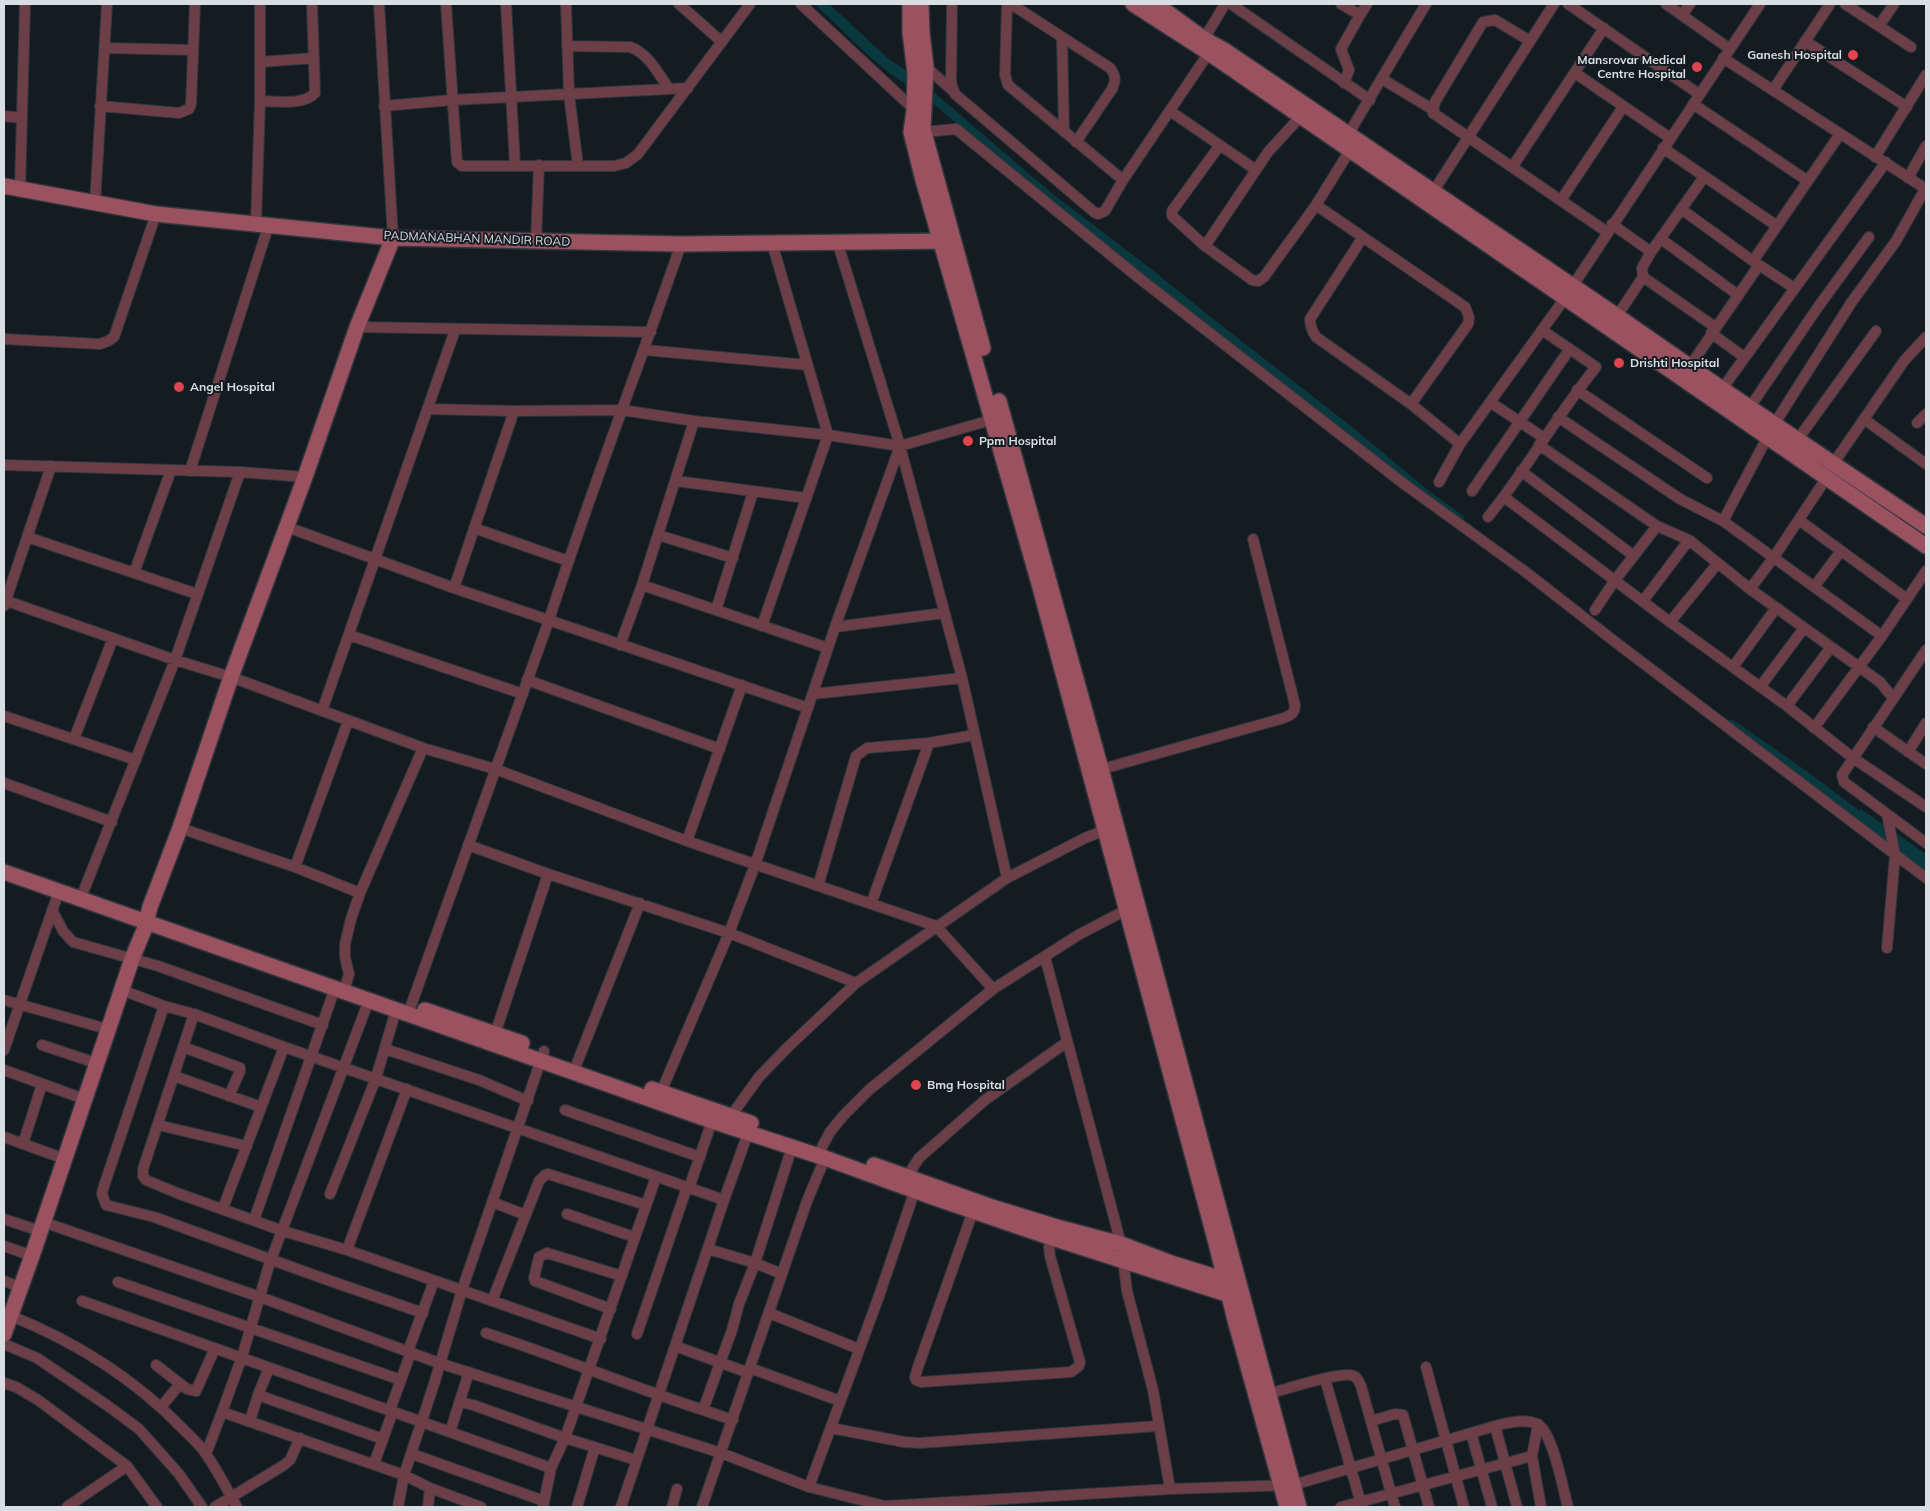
<!DOCTYPE html>
<html>
<head>
<meta charset="utf-8">
<style>
  body { margin:0 }
  #map { position:relative; width:1930px; height:1511px; overflow:hidden; background:#141c22; font-family:Mulish,sans-serif }
  canvas { display:block }
  .frame { position:absolute; inset:0; border:5px solid #d9dee2; pointer-events:none }
</style>
</head>
<body>
<div id="map">
<canvas width="1930" height="1511"></canvas>
<div class="frame"></div>
</div>
<script>
const context = document.querySelector('canvas').getContext('2d');
context.lineJoin = 'round';
function fill(path, color) {
  context.fillStyle = color;
  context.fill(path, 'evenodd');
}
function strokePath(path, color, width, dash) {
  context.strokeStyle = color;
  context.lineWidth = width;
  context.lineCap = dash ? 'butt' : 'round';
  context.setLineDash(dash || []);
  context.stroke(path);
}
function drawText(font, color, halo, rows, align = 'center') {
  context.font = font + ' Mulish,sans-serif';
  context.lineWidth = 4;
  context.setLineDash([]);
  context.textBaseline = 'middle';
  context.strokeStyle = halo;
  context.fillStyle = color;
  for (const [text, x, y, turn = 0] of rows) {
    context.save();
    context.translate(x, y);
    context.rotate((+turn || 0) * Math.PI / 180);
    context.textAlign = isNaN(turn) ? turn : align;
    if (halo) context.strokeText(text, 0, 0);
    context.fillText(text, 0, 0);
    context.restore();
  }
}
const water = new Path2D(`
  M814,4h15l61,56 19,12v14c-36,-21 -64,-55 -95,-82z
  M1861,809l65,45v19l-72,-54z`);
const canal = new Path2D(`
  M922,88l126,108 96,73 67,54 134,104 77,64 38,28
  M1731,724l79,55 57,43`);
const street = new Path2D(`
  M379,4l14,234
  M446,4l11,158 5,4h152l12,-3 12,-9 112,-150
  M506,4l9,161
  M566,4l3,90 9,72
  M679,4l43,38
  M801,4l116,108
  M952,4l-1,79 4,11 139,118 4,2 7,-3 18,-31 89,-132
  M1007,4l-2,71 3,10 115,95
  M1011,4l99,64c6,8 6,12 2,21l-36,53
  M1231,4l139,96
  M1341,4l19,11 -19,34 8,21 -5,13
  M1568,4l131,90
  M1666,4l64,45
  M1845,4l66,43
  M1360,15l7,-11
  M1682,15l8,-11
  M1879,26l15,-22
  M1062,37l2,95
  M1204,39l21,-35
  M1530,41l-35,-21 -12,2 -48,80 -2,11 174,119
  M1805,41l102,66
  M567,46l63,1c18,6 28,26 39,42
  M105,48l88,2
  M1723,58l203,131
  M260,62l54,-4
  M922,66l4,1 26,23
  M1575,73l95,65
  M1382,79l50,30
  M1773,90l57,-86
  M260,101c17,0 43,5 55,-8l-3,-89
  M1693,104l115,77
  M100,106l79,7 10,-4 2,-5 4,-100
  M384,106l68,-6 236,-12
  M1170,111l86,59
  M4,116l18,2
  M924,132l32,-3 183,149 265,206 123,89 87,68 312,237
  M1346,138l80,-134
  M1220,145l-48,66v5l33,30 47,34 6,1 6,-4 52,-72 34,-55
  M1663,148l114,78
  M1875,157l51,-82
  M1513,166l91,-138
  M1704,177l-53,75 -9,16 1,9 72,50
  M1908,178l18,-32
  M20,189l5,-185
  M1433,192l121,-188
  M1561,200l62,-93
  M95,203l12,-199
  M1316,205l149,102c3,7 5,10 3,17l-57,80
  M1681,209l72,52 41,27
  M256,223l4,-122v-97
  M1612,224l39,28
  M1363,237l-53,82c0,7 2,12 6,18l95,67 49,40
  M1661,239l77,56
  M536,241l3,-76
  M838,244l62,202 62,232 45,200
  M1205,246l63,-94 33,-36
  M1753,261l87,-127
  M1617,316l26,-39
  M357,327l294,5
  M1711,333l33,24
  M4,339l96,5 8,-3 6,-4 42,-123
  M645,350l162,15
  M1690,366l69,-101
  M1722,389l164,-227
  M1577,390l130,88
  M1490,402l54,36
  M1750,407l68,-100 51,-70
  M427,409l87,2 108,-1 72,11 134,14 72,11 98,-28
  M1558,417l122,82 43,22 159,115 -68,92
  M1864,419l62,45
  M1775,423l76,-120 45,-62 29,-52
  M1917,423l9,-9
  M1798,439l78,-108
  M1539,445l118,81 32,14 61,49 130,93 13,16
  M1833,464l71,-103 22,-24
  M4,465l236,7 65,5
  M190,471l79,-247
  M1521,471l113,85
  M676,481l130,17
  M1439,482l21,-38 100,-139 200,-301
  M1472,491l97,-141
  M1504,497l166,125 117,84 66,52 73,49
  M1488,517c39,-48 69,-102 108,-150l-54,-37
  M1799,520l108,79
  M1723,521l45,-85
  M287,527l167,61 354,120
  M474,528l94,33
  M658,535l75,23
  M27,537l170,57
  M134,573l37,-103
  M642,585l186,63
  M1814,587l27,-36
  M454,588l60,-177
  M1750,589l24,-32 53,-80
  M4,600l171,60 56,17 192,71 72,21 192,72 249,85 57,63
  M1643,601l46,-61
  M4,606l47,-140
  M716,610l37,-118
  M1595,610l20,-30 42,-54
  M1670,622l48,-59
  M762,626l66,-191 -56,-192
  M835,627l109,-14
  M349,635l174,59
  M1882,636l44,-65
  M620,645l22,-60 52,-164
  M1926,650l-84,125 2,7 82,61
  M1733,667l43,-59
  M527,680l193,69
  M1760,687l44,-59
  M813,694l149,-16
  M1787,706l44,-59
  M322,711l133,-381
  M4,716l132,44
  M1873,727l53,37
  M74,739l39,-101
  M1908,752l18,-29
  M1095,771l189,-53c7,-3 11,-5 11,-13l-42,-166
  M4,783l108,39
  M180,828l115,39 65,26
  M687,841l55,-156
  M468,845l80,29 181,59 127,50
  M295,867l53,-146
  M818,886l38,-130 11,-8 62,-5 45,-8
  M84,890l91,-230 65,-188
  M871,904l58,-161
  M52,910l11,21 10,11 85,24 165,59
  M1887,948l8,-93 -8,-41
  M1045,957l76,287 6,47 26,99 17,99
  M122,990l42,16 30,8 90,33 -61,161
  M344,991l5,-17 -4,-17v-13l6,-25 9,-26 63,-145
  M4,1000l103,29
  M164,1006l-61,183 -1,5 4,11 48,12 168,61 101,35
  M194,1014l-51,155v7l3,4 31,13 106,38 64,19 254,89
  M408,1014l141,-394c41,-127 89,-251 132,-376
  M495,1034l53,-160
  M42,1045l54,18
  M183,1047l57,21v3l-11,25
  M284,1047l440,153
  M385,1049l94,31 49,21
  M4,1050l55,-159
  M577,1063l63,-160
  M4,1070l80,29
  M174,1076l87,31
  M661,1092l68,-159 26,-68 80,-238 65,-181
  M565,1110l135,47
  M731,1116l28,-39 29,-30 68,-64 151,-105 78,-40 25,-10
  M158,1125l89,21
  M4,1137l61,22
  M23,1144l19,-60
  M822,1147l8,-15 13,-16 26,-26 124,-101 87,-55 50,-26
  M907,1177l12,-19 66,-58 82,-58
  M689,1188l23,-67
  M330,1194l46,-116 20,-68
  M492,1202l34,13
  M973,1211l-55,156 -3,10 1,3 5,2 150,-10 8,-6 1,-4 -30,-106 -1,-9 6,-14
  M567,1214l67,23
  M4,1219l36,12
  M254,1220l81,-232
  M43,1222l217,75 179,66 282,90 88,34 76,19 285,-17 123,-4 202,-59c12,-3 29,-8 42,-2 16,7 26,66 31,83
  M4,1246l28,10
  M708,1249l47,14 27,11
  M347,1250l60,-161
  M4,1281l16,6
  M118,1282l283,98
  M82,1301l469,167
  M492,1301l47,-120 6,-6 3,-1 98,31
  M611,1309l-76,-28 -1,-3 5,-21 8,-4 75,23
  M769,1313l90,36
  M9,1315c65,26 125,63 174,114 8,8 17,16 23,25 12,17 21,36 31,53
  M486,1333c73,24 144,53 217,77
  M637,1334l50,-147
  M4,1344l33,14 71,48 31,23 40,45 23,33
  M675,1346l74,27
  M408,1351l26,-70
  M156,1365l31,24 9,2 19,-43
  M1426,1367l38,140
  M750,1368l90,33
  M1325,1379l37,128
  M4,1383l12,4 22,13 89,66 30,41
  M1268,1394c15,-4 75,-24 86,-18 4,2 5,6 7,10l34,121
  M258,1395l11,-27
  M460,1402l13,3 92,33 71,22
  M161,1407l19,-23
  M390,1410l21,-58
  M222,1412l20,-55 27,-92 100,-265
  M733,1420l-30,-10 29,-80 7,-26 16,-41 37,-116
  M250,1421l8,-26 125,44
  M1371,1421l24,-7 8,1 26,92
  M1538,1424l-6,32 9,51
  M1495,1426l22,81
  M831,1428l73,14 16,1 238,-17
  M450,1432l19,-60
  M1471,1433l21,74
  M206,1454l16,-42 182,63 26,13 51,19
  M412,1454l132,47
  M374,1464l19,-53
  M809,1487l70,-191 37,-109
  M67,1507l60,-41
  M215,1507l69,-42 6,-5 10,-22
  M398,1507l6,-32 30,-91 28,-94 82,-239
  M428,1507l2,-19
  M543,1507l8,-39 14,-30 91,-261
  M577,1507l18,-60
  M621,1507l103,-307 24,-67
  M672,1507l5,-18
  M702,1507l105,-306 18,-43
  M1341,1507l191,-51`);
const secondary = new Path2D(`
  M910,4v28l5,41 -1,38 -3,21 12,48 115,400 178,663 19,77 52,187
  M921,4l1,29 4,34 -3,62 60,219
  M1133,4l76,49 717,493
  M1156,4l48,35 20,11 393,266 105,73 204,137
  M4,186l152,28 237,24 288,6 270,-3
  M999,401l102,368 198,738
  M4,872l708,249 113,37 110,40 108,37 193,62
  M425,1010l97,33
  M652,1089l99,34
  M874,1165l118,42 65,20 64,17 50,19 61,19
  M4,1334l28,-78 100,-297 12,-29 6,-23 30,-79 51,-151 74,-200 52,-150 36,-89`);
const markers = [
  [1853,55,6,"#e0444e"],
  [1697,67,6,"#e0444e"],
  [1619,363,6,"#e0444e"],
  [179,387,6,"#e0444e"],
  [968,441,6,"#e0444e"],
  [916,1085,6,"#e0444e"]
];
const poiNames = [
  ["Ganesh Hospital",1842,55,"right"],
  ["Mansrovar Medical",1686,60,"right"],
  ["Centre Hospital",1686,74,"right"],
  ["Drishti Hospital",1630,363],
  ["Angel Hospital",190,387],
  ["Ppm Hospital",979,441],
  ["Bmg Hospital",927,1085]
];
const streetNames = [
  ["PADMANABHAN MANDIR ROAD",477,239,2]
];
fill(water, '#09393f');
strokePath(canal, '#09393f', 9);
strokePath(street, '#30373d', 12);
strokePath(secondary, '#30373d', 18);
strokePath(street, '#6c3f48', 10);
strokePath(secondary, '#9a5261', 15);
for (const [x, y, r, color] of markers) {
  const dot = new Path2D();
  dot.arc(x, y, r, 0, 2 * Math.PI);
  context.fillStyle = color;
  context.fill(dot);
  strokePath(dot, '#141c22', 2);
}
drawText('bold 12px', '#d9dee2', '#141c22', poiNames, 'left');
drawText('12px', '#d9dee2', '#141c22', streetNames);
</script>
</body>
</html>
